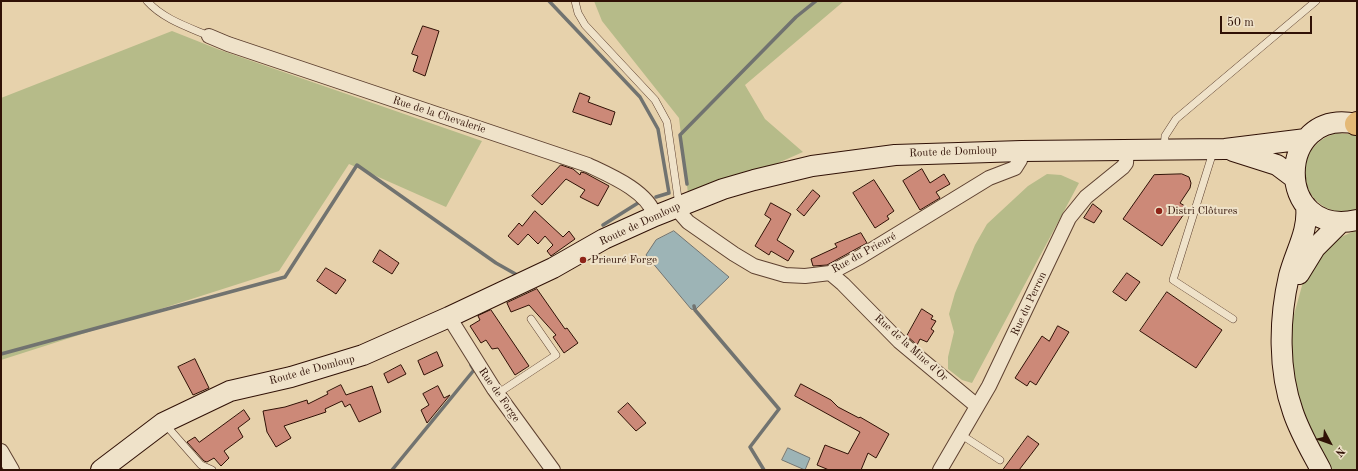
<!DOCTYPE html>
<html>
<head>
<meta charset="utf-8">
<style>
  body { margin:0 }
  #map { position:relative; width:1358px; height:471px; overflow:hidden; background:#e7d2ac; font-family:"Old Standard TT",serif }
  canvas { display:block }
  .frame { position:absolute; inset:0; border:2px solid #301106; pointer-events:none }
  .north { position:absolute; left:1310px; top:423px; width:40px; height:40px; -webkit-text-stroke:3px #efe2c9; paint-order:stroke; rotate:131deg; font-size:11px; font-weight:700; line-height:16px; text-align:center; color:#301106 }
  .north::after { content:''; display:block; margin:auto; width:14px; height:18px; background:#301106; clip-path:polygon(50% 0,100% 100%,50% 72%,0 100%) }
  .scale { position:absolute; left:1220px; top:16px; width:92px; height:18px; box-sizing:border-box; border:2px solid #301106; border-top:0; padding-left:5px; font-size:12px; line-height:14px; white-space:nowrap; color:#301106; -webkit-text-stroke:3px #efe2c9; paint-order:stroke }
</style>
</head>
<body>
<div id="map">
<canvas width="1358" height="471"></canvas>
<div class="frame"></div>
<div class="north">N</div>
<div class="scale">50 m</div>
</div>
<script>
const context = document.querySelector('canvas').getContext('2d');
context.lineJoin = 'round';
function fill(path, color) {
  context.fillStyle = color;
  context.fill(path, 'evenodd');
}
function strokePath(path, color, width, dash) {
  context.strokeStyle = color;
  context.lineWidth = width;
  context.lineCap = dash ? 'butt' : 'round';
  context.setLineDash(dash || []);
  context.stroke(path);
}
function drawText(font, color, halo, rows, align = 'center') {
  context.font = font + ' "Old Standard TT",serif';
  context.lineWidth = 4;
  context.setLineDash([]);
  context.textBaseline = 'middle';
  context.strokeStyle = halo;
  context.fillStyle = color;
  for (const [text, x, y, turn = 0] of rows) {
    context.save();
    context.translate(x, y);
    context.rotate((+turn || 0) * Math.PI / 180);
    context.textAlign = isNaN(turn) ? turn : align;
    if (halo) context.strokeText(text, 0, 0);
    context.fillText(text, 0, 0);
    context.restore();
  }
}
const green = new Path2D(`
  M594,1h250l-99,84 20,34 38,33 -114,50 -10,-84 -77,-97z
  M172,31l48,19 262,91 -36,66 -97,-43 -70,107 -278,89v-262z
  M1337,133l20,2v75c-55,14 -74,-62 -20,-77z
  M1047,174l14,1 18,8 -107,200 -10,-3 -14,-11v-12l6,-25 -5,-18 6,-21 20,-48 12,-21 41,-38z
  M1357,230v240h-27l-30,-60 -8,-45v-43l11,-40 29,-41z`);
const water = new Path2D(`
  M674,231l55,46 -34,33 -4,-1 -45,-54 10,-15z
  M788,448l22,10 -5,12 -23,-10z`);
const stream = new Path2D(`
  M549,1l91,96 18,32 11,64 -13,4
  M687,184l-7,-49 116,-118 20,-16
  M603,225l35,-22
  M694,306l1,4 84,99 -29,38 14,23
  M1,354l284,-77 72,-112 139,98 23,13
  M392,470l82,-100 -3,-5`);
const building = new Path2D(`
  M423,26l16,5 -14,45 -12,-5 5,-15 -6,-2z
  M580,93l10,4 -2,5 27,10 -4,13 -38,-13z
  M561,165l12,4 7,6 1,-3 4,1 24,13 -11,20 -18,-9 5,-7 -19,-11 -24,26 -10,-9z
  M922,169l8,14 14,-9 6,10 -14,8 4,6 -20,12 -17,-29z
  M1182,174l7,3 2,6 -1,5 -10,15 8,5 -26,38 -39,-27 31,-44z
  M874,180l20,31 -7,5 2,3 -14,9 -22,-35z
  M813,190l7,6 -16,20 -7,-6z
  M771,203l20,11 -14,26 17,11 -6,10 -17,-10 -2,4 -14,-9 16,-27 -6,-4z
  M1093,204l9,7 -8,12 -10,-5z
  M535,211l28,26 6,-6 6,8 -24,17 -4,-5 6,-6 -8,-9 -7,8 -10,-10 -10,11 -10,-9 11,-13 3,3z
  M861,233l6,10 -40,22 -14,1 -2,-7 26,-12 -2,-3z
  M380,250l19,13 -7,11 -19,-12z
  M326,268l20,12 -10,14 -19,-13z
  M1127,273l13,9 -14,19 -13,-9z
  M537,289l28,40 2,-1 11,15 -14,10 -11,-16 3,-2 -27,-30 -18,7 -4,-9z
  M1167,292l55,38 -26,38 -56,-37z
  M922,309l11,7 -2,3 5,2 -5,8 3,2 -7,11 -7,-3 -3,6 -10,-9z
  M491,310l38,56 -14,9 -17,-27 -6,1 -6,-9 -5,3 -11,-17 10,-6 -2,-4z
  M1058,326l11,6 -33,53 -6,-4 -3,5 -12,-8 27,-42 7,5z
  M437,352l6,14 -19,9 -6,-14z
  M195,359l14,29 -16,7 -15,-28z
  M401,365l5,9 -18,9 -4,-9z
  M801,384l30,16 7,7 21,11 1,-1 29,17 -13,24 -8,-5 -7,17h-32l-12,-5 8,-20 23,9 12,-22 -65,-36z
  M341,385l5,10 26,-9 9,26 -22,10 -9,-18 -5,3 -3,-6 -17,8 1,3 -42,14 7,12 -15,9 -9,-15 -4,-21 22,-4 22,-7 1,4 20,-10 -1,-2z
  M438,386l6,12 6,-3 -23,28 -6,-13 8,-5 -6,-11z
  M628,403l18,20 -10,8 -18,-19z
  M244,410l6,9 -12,9 5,9 -19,14 5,7 -8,8 -7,-8 -7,4 -3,-1 -17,-19 8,-5 4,5z
  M1028,436l11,8 -20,26h-16z`);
const lane = new Path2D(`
  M147,1c16,18 41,26 62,35
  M575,1l3,12 7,12 70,75 12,22 12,83
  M1164,149l1,-13 11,-17 140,-118
  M1213,152l-40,128 60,39
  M497,394l59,-39 -25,-36
  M164,423l37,42 11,5
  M960,434l40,26`);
const street = new Path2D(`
  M209,36l19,8 360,121c21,10 60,26 67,51
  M679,206l2,8 7,8 46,32 20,12 31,9 20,1 25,-3 30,-16 129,-79 26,-10 5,-8 2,-9
  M830,273l13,11 56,57 78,65
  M449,317l45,72 59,81
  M1,451l11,19
  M940,470l49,-84 80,-168 17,-21 37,-30 3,-4 1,-13`);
const secondary = new Path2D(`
  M1357,124c-82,-18 -84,115 0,96
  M1233,151l44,14 16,12
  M1306,206c3,25 -11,46 -17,70 -10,43 -11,94 4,136 7,21 18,39 28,58
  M1299,274l16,-26 26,-26
  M101,470l62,-47 67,-32 61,-14 72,-22 86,-38 104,-49 51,-29 51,-23 68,-27 31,-9 58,-14 83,-11 127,-4 203,-2 81,-10`);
const highway = new Path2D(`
  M1356,124l1,-1`);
const markers = [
  [1159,211,4,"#8f2418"],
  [583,260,4,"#8f2418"]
];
const streetNames = [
  ["Rue de la Chevalerie",439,115,18],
  ["Route de Domloup",953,152,-2],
  ["Route de Domloup",640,224,-25],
  ["Rue du Prieuré",864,253,-29],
  ["Rue du Perron",1029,304,-65],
  ["Rue de la Mine d'Or",911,348,42],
  ["Route de Domloup",312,370,-15],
  ["Rue de Forge",499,395,55]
];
const poiNames = [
  ["Distri Clôtures",1167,211],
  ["Prieuré Forge",591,260]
];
fill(green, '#b6bb89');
fill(water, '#9db4b6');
strokePath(water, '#717370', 1);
strokePath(stream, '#717370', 3.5);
fill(building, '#cc8978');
strokePath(building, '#301106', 1);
strokePath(lane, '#5e4130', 8);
strokePath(street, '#5e4130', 16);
strokePath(secondary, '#301106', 22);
strokePath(highway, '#301106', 24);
strokePath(lane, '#efe2c9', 7);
strokePath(street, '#efe2c9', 14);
strokePath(secondary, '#efe2c9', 20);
strokePath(highway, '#e4b976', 22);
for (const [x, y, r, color] of markers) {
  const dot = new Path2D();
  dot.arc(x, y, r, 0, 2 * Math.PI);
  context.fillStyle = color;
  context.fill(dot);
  strokePath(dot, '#efe2c9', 1.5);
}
drawText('11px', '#301106', '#efe2c9', streetNames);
drawText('11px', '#301106', '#efe2c9', poiNames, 'left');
</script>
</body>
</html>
